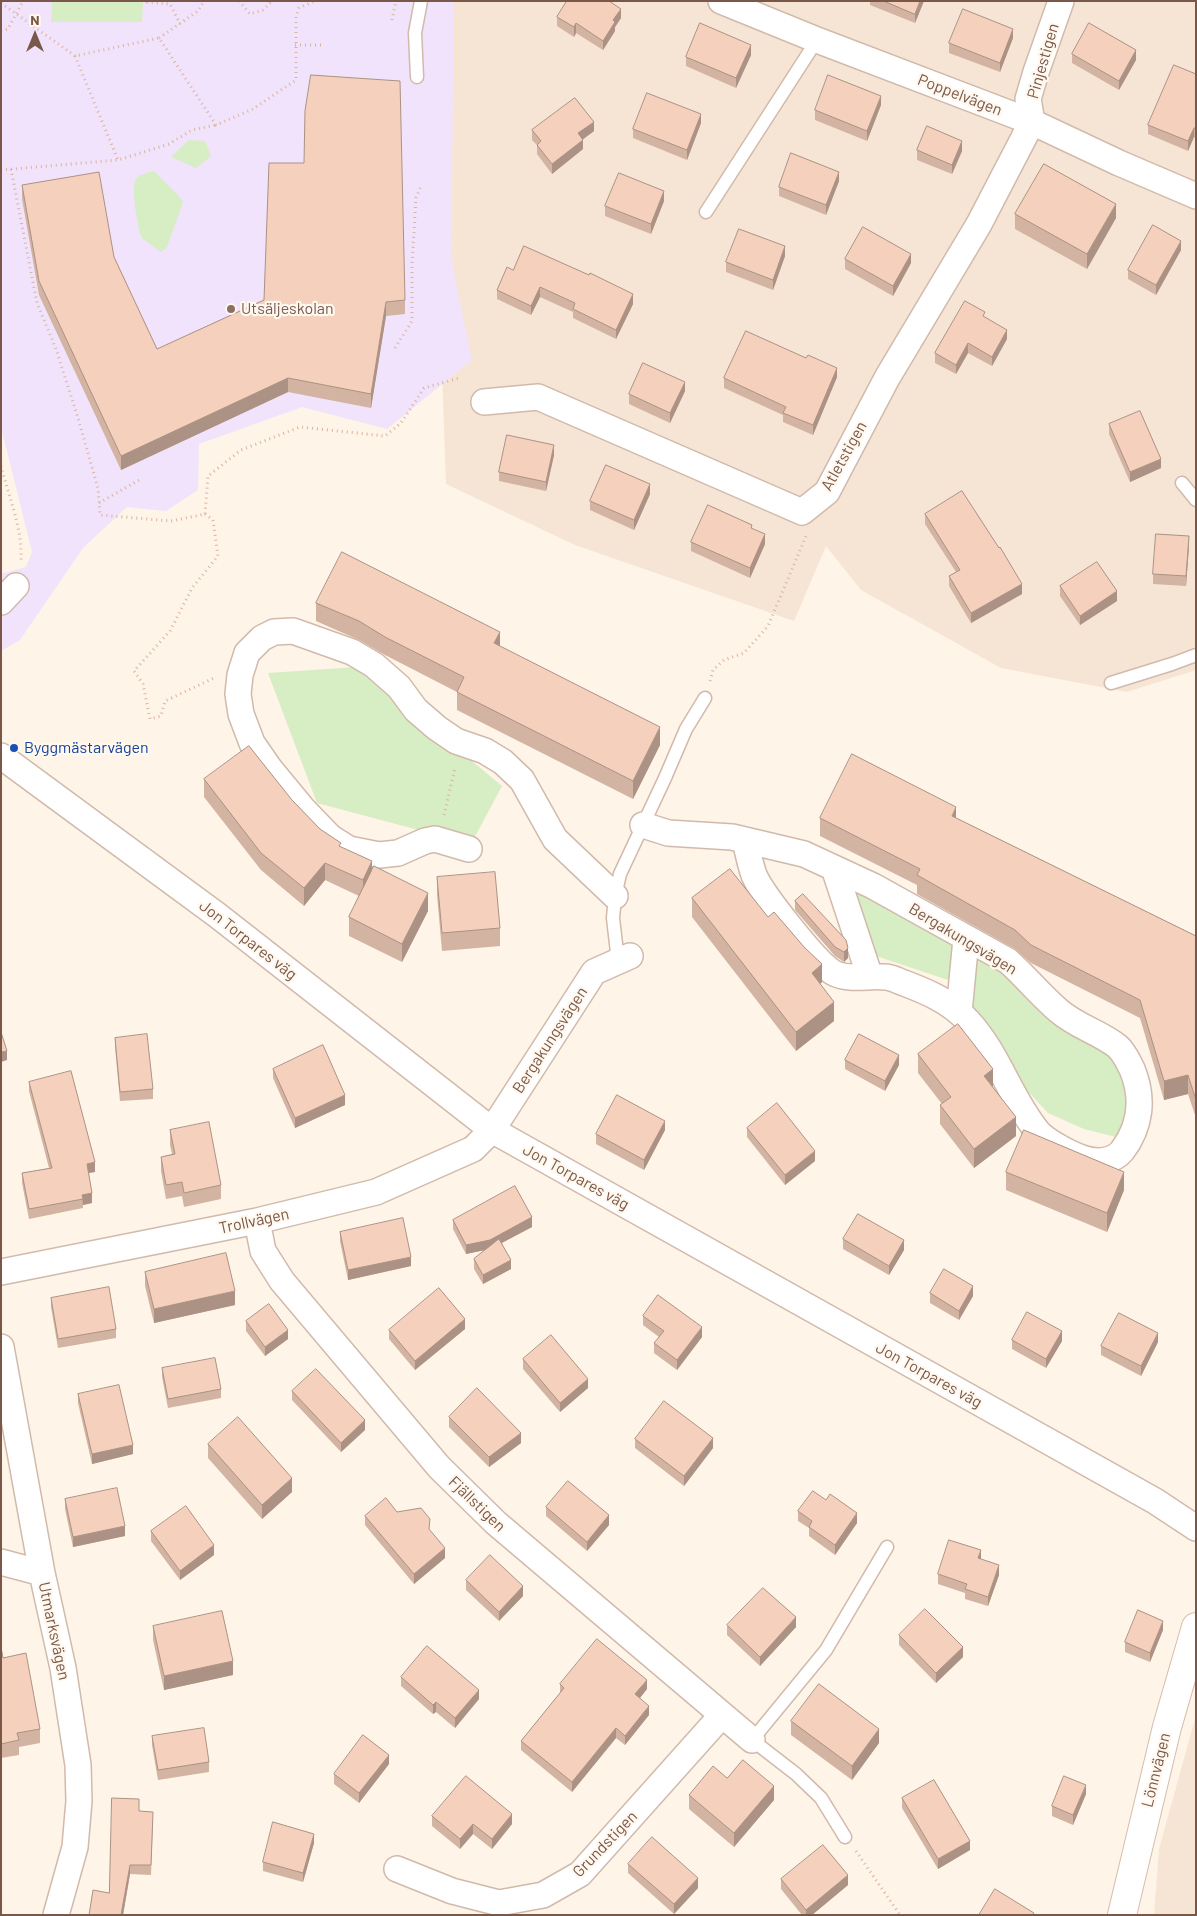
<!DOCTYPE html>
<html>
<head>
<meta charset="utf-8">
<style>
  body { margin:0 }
  #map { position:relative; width:1197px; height:1916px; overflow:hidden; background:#fef4e7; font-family:Barlow,sans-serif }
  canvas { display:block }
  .frame { position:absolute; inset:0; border:2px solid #7a5849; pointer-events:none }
  .north { position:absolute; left:10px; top:10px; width:50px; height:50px; -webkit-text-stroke:4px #fff8ef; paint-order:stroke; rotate:0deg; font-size:14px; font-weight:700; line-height:20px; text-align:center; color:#7a5849 }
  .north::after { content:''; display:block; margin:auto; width:18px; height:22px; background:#7a5849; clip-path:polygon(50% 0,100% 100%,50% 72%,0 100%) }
</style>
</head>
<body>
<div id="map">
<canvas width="1197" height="1916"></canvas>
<div class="frame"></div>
<div class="north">N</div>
</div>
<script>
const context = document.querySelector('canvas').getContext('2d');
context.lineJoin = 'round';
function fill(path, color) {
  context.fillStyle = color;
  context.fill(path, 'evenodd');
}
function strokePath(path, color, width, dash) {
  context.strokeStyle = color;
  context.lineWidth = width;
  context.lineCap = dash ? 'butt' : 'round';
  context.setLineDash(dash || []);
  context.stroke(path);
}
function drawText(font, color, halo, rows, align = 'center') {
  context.font = font + ' Barlow,sans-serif';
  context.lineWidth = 4.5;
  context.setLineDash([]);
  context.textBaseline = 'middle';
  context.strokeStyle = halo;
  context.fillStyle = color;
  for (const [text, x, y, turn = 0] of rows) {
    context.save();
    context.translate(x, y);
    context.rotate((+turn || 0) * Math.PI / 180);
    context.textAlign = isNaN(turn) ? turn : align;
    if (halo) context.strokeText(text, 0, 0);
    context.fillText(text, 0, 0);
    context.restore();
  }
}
const residential = new Path2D(`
  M419,1h777v669l-69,22 -126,-24 -140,-78 -35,-44 -32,75 -219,-76 -129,-61 -16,-456z
  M1196,1715v200h-42l5,-66z`);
const education = new Path2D(`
  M1,1h453l-3,257 21,102 -85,69 -85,-22 -103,37 -1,46 -32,21 -39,-4 -44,41 -63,92 -19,11v-77l25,-7 6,-15 -31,-125z`);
const green = new Path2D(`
  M52,1h91l-1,21h-91z
  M189,140l16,1 6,15 -15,12 -25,-11z
  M154,171l24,24 5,7 -16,45 -6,5 -18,-13 -3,-5c-2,-11 -10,-46 -4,-55 3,-5 12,-6 18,-8z
  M358,667l144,119 -31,58 -154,-41 -49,-130z
  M849,885l107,54 -2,43 -81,-27z
  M973,950l150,115 10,47 -17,25 -32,-8 -36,-16 -24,-26 -14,-29 -23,-31 -22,-23z`);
const path = new Path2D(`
  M146,1l-2,1 26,2 10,20
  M239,1l11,13 13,-4 9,-9
  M1,3l74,53 84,-18 57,87 37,-16 43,-29v-63l3,-9 16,-7
  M392,20l4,-19
  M1,31l7,-2 15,-28
  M159,38l39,-27 6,-10
  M295,45h29
  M75,56l43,104 51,-16 23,-14 24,-5
  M11,169l26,134 19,46 22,69 20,70 2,27 71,6 34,-7 3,-38 33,-26 59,-23 85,9 16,-13 23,-35 35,-10
  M1,170l117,-10
  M395,348l17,-27v-56l4,-67 5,-12
  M1,466c8,31 22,64 20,96
  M99,503l42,-24
  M205,514l8,6 5,36 -26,32 -22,43 -36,40 9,13 7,35 11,-3 4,-15 49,-23
  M710,681l3,-11 11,-10 20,-7 24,-27 38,-90
  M444,815l11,-47
  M856,1851l44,64`);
const lane = new Path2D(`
  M417,77l-2,-44 6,-32
  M706,212l111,-172
  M1182,483l14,17
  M1111,683l61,-19 24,-9
  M618,961l-5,-43 2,-22 5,-22 45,-96 21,-49 19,-31
  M845,1837l-24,-39 -25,-24 -44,-34 74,-90 61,-103`);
const street = new Path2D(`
  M721,1l96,39 215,82 87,41 77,33
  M484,402l54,-5 264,115 25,-20 60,-114 92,-154 53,-102 -4,-23 8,-27 25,-71
  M1,602l15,-16
  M1,756l216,159 275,215 663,371 41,27
  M643,825l25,8 64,4 72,17 69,32 135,75c18,16 33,35 51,50 17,15 40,21 58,35 7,6 11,15 15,23 12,29 9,57 -10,82 -9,11 -26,12 -40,7 -12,-4 -36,-17 -44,-26 -28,-34 -40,-79 -70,-111 -17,-19 -40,-29 -64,-38 -6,-2 -12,-6 -19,-6 -15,-2 -36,4 -51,-4 -17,-9 -72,-79 -80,-98 -4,-11 -6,-23 -9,-34
  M469,849l-34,-10 -10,2 -27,12 -19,2 -30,-6 -19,-12 -27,-28 -33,-40 -18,-26 -11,-29 -3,-20 2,-19 7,-22 15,-15 12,-6 19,-1 59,21 22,13 25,22 17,23 21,18 19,13 29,10 18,11 19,18 33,59 60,57
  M834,868l36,109
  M959,1012l7,-73
  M257,1221l6,30 19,30 157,186 57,56 256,217
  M1,1272l256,-51 119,-29 97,-43 19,-19 102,-158 36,-16
  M1,1347l41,226 21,95 15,97 1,36 -4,46 -19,68
  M1,1562l41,11
  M397,1869l55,22 47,12 44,-8 37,-21 142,-159`);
const secondary = new Path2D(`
  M1122,1915l45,-188 29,-100`);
const wall = new Path2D(`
  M870,1h54l-9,22 -45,-18z
  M557,17l64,1 -6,9v4l-12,19 -27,-17 -2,4 -17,-11z
  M1013,38l-13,34 -51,-19v-10z
  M1072,54l64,6 -17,30 -47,-27z
  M751,55l-15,33 -50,-22v-9z
  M1196,74v64l-2,-1 -6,14 -40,-17v-9z
  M881,105l-14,36 -52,-21v-10z
  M701,123l-14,37 -54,-22v-9z
  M532,130l62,1 -11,8v10l-31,25 -15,-20v-9l-5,-5z
  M917,150l45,1 -10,23 -35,-14z
  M304,163l101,137v14l-19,2 -15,92 -83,-16 -167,78 -82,-175 -17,-96v-14l92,72 43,92 107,-49z
  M839,181l-13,34 -47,-19v-9z
  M664,201l-13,33 -46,-18v-10z
  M1015,214l101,4 -29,51 -72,-40z
  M1181,250l-25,45 -28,-16v-9z
  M785,256l-12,34 -47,-18v-10z
  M845,259l66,4 -18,33 -48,-27z
  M513,270l120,34 -17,35 -43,-21v-6l-33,-15 -9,18 -34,-16v-9z
  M985,317l22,22 -15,27 -24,-13 -12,21 -21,-11v-10z
  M837,377l-24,58 -30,-13v-7l-59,-27v-10z
  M685,391l-15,32 -41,-19v-10z
  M1109,424l52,44 -31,14 -21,-48z
  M554,455l-8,36 -47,-10v-9z
  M650,494l-16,36 -44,-20v-9z
  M925,514l97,80 -51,29 -22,-37v-10l7,-4 -31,-48z
  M752,529l13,15 -15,34 -59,-27v-9z
  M1189,546l-3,40 -33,-2v-10z
  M1060,586l57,15 -37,24 -20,-29z
  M316,603l184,43 160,99 -27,54 -176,-89v-18l-72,-37 -26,-15 -43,-19z
  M204,779l88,21 28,29 21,18 87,64 -26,51 -53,-26v-19l10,-21 -34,-16 -21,26 -43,-36 -57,-73z
  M820,818h136l240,118v182l-8,-24 -24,6 -24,-82 -109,-55 -16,-14 -98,-55v-9l-97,-49z
  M437,877l63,51v18l-58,5 -5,-56z
  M803,894l45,64 -4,4 -9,-6 -40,-46v-9z
  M692,898l76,19 54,65 -2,2 14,37 -38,30 -104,-134z
  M115,1038l38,51v10l-33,2 -5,-54z
  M918,1054l75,33 23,49 -42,32 -34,-44v-19l2,-1 -24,-31z
  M845,1060l54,5 -14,26 -40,-22z
  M273,1069l72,36 -50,23 -22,-50z
  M29,1082l66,90 -6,1 3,30 -9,2v3l-54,11 -7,-36v-10l27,-5 -20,-77z
  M747,1128l68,33 -30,24 -38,-48z
  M170,1130l51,55v14l-37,8 -2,-11 -16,3 -5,-28v-14l11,-3 -2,-9z
  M665,1130l-21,40 -48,-26v-10z
  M1006,1172l118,18 -17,42 -101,-42z
  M453,1220l79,7 -30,16 9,26 -28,15 -9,-15v-10l11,-9 -19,4 -13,-25z
  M340,1232l71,34 -63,14 -8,-39z
  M843,1239l61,11 -15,25 -46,-26z
  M145,1272l90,33 -81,18 -9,-37z
  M930,1293l43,3 -14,24 -29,-17z
  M51,1298l65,31v9l-58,10 -7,-41z
  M643,1316l59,21 -25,33 -23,-17v-10l5,-6 -16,-12z
  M246,1321l42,18 -23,17 -19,-25z
  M465,1329l-50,41 -26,-31v-9z
  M1012,1340l50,1 -16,27 -34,-19z
  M1158,1342l-17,34 -40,-21v-9z
  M523,1359l65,29 -28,24 -37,-43z
  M162,1368l59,21v9l-53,10 -6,-31z
  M292,1391l73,39 -24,22 -49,-52z
  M78,1394l55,60 -41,10 -14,-61z
  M449,1417l72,26 -32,24 -40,-40z
  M635,1439l78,9 -29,38 -49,-38z
  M208,1444l84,48 -30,27 -54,-61z
  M65,1499l60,37 -52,11 -8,-38z
  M546,1507l63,18 -22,26 -41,-35z
  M798,1511l59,12 -22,32 -26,-19v-8l-11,-7z
  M397,1512l33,19 15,27 -31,26 -49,-59v-9z
  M151,1531l63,24 -34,25 -29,-39z
  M938,1574l61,1 -11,31 -23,-7v-6l-27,-9z
  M466,1580l57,16 -24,25 -33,-31z
  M727,1625l69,2 -36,39 -33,-31z
  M153,1626l80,49 -69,15 -11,-50z
  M1163,1630l-13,32 -25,-10v-10z
  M899,1635l64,22 -27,26 -37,-38z
  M1,1653l39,76v14l-21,4v8l-18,3z
  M401,1677l78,22 -24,29 -19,-16 -3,2 -32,-28z
  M560,1684l87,5 -7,9 9,17 -24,30 -9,-7 -44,54 -51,-42v-9l39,-48z
  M791,1721l88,22 -27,37 -61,-45z
  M152,1736l57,26v10l-51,8 -6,-35z
  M389,1764l-30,39 -25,-19v-10z
  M727,1778l47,22 -40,47 -45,-38v-14z
  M1086,1794l-13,31 -21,-9v-10z
  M902,1798l68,52 -32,19 -36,-61z
  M139,1811l14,10 -2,54 -21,-1 -7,41h-34l20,-22z
  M432,1816l80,8 -20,25 -19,-15 -13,15 -28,-23z
  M314,1843l-11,39 -40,-11v-9z
  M628,1864l70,24 -24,26 -46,-41z
  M781,1879l67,6 -36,30h-10l-21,-26z`);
const shadedWall = new Path2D(`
  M920,1h4l-9,22v-9z
  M621,9v9l-6,9v4l-12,19v-9l10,-21z
  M576,23v10l-2,4v-10z
  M1013,29v9l-13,34v-9z
  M751,45v10l-15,33v-10z
  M1136,50v10l-17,30v-9z
  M881,96v9l-14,36v-10z
  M701,114v9l-14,37v-10z
  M594,122v9l-16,12v-10z
  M1194,128v9l-6,14v-10z
  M583,140v9l-31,25v-10z
  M962,141v10l-10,23v-9z
  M839,172v9l-13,34v-10z
  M664,191v10l-13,33v-10z
  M1116,204v14l-29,51v-15z
  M1181,241v9l-25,45v-10z
  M785,246v10l-12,34v-10z
  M911,254v9l-18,33v-10z
  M540,287v10l-9,18v-9z
  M633,294v10l-17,35v-9z
  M386,302v14l-15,92v-14z
  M1007,330v9l-15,27v-9z
  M968,343v10l-12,21v-9z
  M837,368v9l-24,58v-10z
  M288,378v14l-167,78v-14z
  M685,382v9l-15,32v-10z
  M554,445v10l-8,36v-9z
  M1161,459v9l-31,14v-10z
  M650,484v10l-16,36v-10z
  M765,534v10l-15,34v-10z
  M1189,536v10l-3,40v-10z
  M1022,584v10l-51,29v-10z
  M1117,591v10l-37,24v-9z
  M500,632v18l-6,-7z
  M660,727v18l-27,54v-18z
  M956,807v18l-4,-9z
  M372,861v18l-9,19v-18z
  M325,863v17l-21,26v-18z
  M428,893v18l-26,51v-18z
  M848,948v10l-4,4v-10z
  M822,964v18l-10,10v-19z
  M834,1002v19l-38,30v-19z
  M7,1051v9l-6,2v-10z
  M899,1055v10l-14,26v-10z
  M993,1069v18l-9,-11z
  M1188,1075v19l-24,6v-19z
  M345,1095v10l-50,23v-10z
  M1016,1117v19l-42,32v-19z
  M665,1121v9l-21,40v-10z
  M815,1151v10l-30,24v-10z
  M95,1162v10l-8,1v-9z
  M1124,1172v18l-17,42v-19z
  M92,1193v10l-9,2 -1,-10z
  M532,1217v10l-42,22 -24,5v-9z
  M904,1240v10l-15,25v-9z
  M411,1257v9l-63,14v-10z
  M511,1260v9l-28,15v-9z
  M973,1286v10l-14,24v-9z
  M235,1291v14l-81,18v-14z
  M465,1319v10l-50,41v-9z
  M702,1327v10l-25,33v-10z
  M288,1330v9l-23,17v-9z
  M1062,1331v10l-16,27v-9z
  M1158,1333v9l-17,34v-10z
  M588,1379v9l-28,24v-9z
  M365,1420v10l-24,22v-9z
  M521,1433v10l-32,24v-10z
  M713,1438v10l-29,38v-10z
  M133,1445v9l-41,10v-10z
  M292,1478v14l-30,27v-14z
  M857,1513v10l-22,32v-10z
  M609,1515v10l-22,26v-9z
  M125,1526v10l-52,11v-10z
  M214,1545v10l-34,25v-9z
  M445,1548v10l-31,26v-10z
  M981,1550v10l-3,-2z
  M999,1565v10l-11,31v-9z
  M523,1586v10l-24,25v-9z
  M796,1617v10l-36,39v-9z
  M1163,1621v9l-13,32v-9z
  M963,1647v10l-27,26v-10z
  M233,1661v14l-69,15v-14z
  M647,1680v9l-12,15v-10z
  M479,1690v9l-24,29v-10z
  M436,1702v10l-3,2v-9z
  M649,1706v9l-24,30v-9z
  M616,1728v10l-44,54v-10z
  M879,1729v14l-27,37v-14z
  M389,1755v9l-30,39v-10z
  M1086,1785v9l-13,31v-10z
  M774,1786v14l-40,47v-14z
  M512,1814v10l-20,25v-10z
  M473,1824v10l-13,15v-10z
  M314,1834v9l-11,39v-9z
  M970,1841v9l-32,19v-10z
  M130,1865v9l-7,41h-2z
  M848,1875v10l-36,30h-6v-5z
  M698,1878v10l-24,26v-10z`);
const building = new Path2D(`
  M567,1h42l12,8 -8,11 2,2 -12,19 -27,-18 -2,4 -17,-10z
  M884,1h36l-5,13z
  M963,9l50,20 -13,34 -51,-20z
  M700,23l51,22 -15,33 -50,-21z
  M1089,23l47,27 -17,31 -47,-27z
  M1174,65l22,9v54h-2l-6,13 -40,-16z
  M311,75l89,6 5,219 -19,2 -15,92 -83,-16 -167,78 -82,-175 -17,-96 77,-13 15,85 43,92 107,-49 5,-137h35l1,-52z
  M828,75l53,21 -14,35 -52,-21z
  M647,93l54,21 -14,36 -54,-21z
  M575,98l19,24 -16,11 5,7 -31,24 -15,-19 4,-4 -9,-11z
  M927,126l35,15 -10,24 -35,-15z
  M791,153l48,19 -13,33 -47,-18z
  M1044,164l72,40 -29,50 -72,-40z
  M619,173l45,18 -13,33 -46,-18z
  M1153,225l28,16 -25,44 -28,-15z
  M863,227l48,27 -18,32 -48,-27z
  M739,229l46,17 -12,34 -47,-18z
  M524,246l65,29 1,-2 43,21 -17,36 -43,-21 2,-6 -35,-16 -9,19 -34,-16 10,-23 6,3z
  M965,301l20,11 -2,4 24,14 -15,27 -24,-14 -12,22 -21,-12z
  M746,331l60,27 2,-3 29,13 -24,57 -30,-12 3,-6 -62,-29z
  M643,363l42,19 -15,31 -41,-19z
  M1140,411l21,48 -31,13 -21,-48z
  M507,435l47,10 -8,37 -47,-10z
  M606,465l44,19 -16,36 -44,-19z
  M962,491l37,57 1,-1 22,37 -51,29 -22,-37 11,-6 -35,-56z
  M708,505l44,20 -1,3 14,6 -15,34 -59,-26z
  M1156,534l33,2 -3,40 -33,-2z
  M342,552l158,80 -6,11 166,84 -27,54 -176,-89 7,-15 -79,-40 -26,-16 -43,-18z
  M1097,562l20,29 -37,25 -20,-30z
  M249,746l43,54 28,29 21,14 -2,3 33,15 -9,19 -38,-17 -21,25 -43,-35 -57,-74z
  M852,754l104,53 -4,9 244,120v164l-8,-25 -24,6 -24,-81 -109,-55 -16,-15 -98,-55 3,-6 -100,-51z
  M374,866l54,27 -26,51 -53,-27z
  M730,869l38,48 6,-5 31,36 17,16 -10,9 22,29 -38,30 -104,-134z
  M495,872l5,56 -58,5 -5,-56z
  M803,894l43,46 2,8 -4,4 -9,-5 -40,-46z
  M958,1024l35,45 -9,7 32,41 -42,32 -34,-44 11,-8 -33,-43z
  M1,1032l6,19 -6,1z
  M147,1034l6,55 -33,3 -5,-54z
  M859,1034l40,21 -14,26 -40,-21z
  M323,1045l22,50 -50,23 -22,-49z
  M71,1071l24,91 -8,2 5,29 -10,2 1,4 -54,10 -7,-36 30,-5 -23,-86z
  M617,1095l48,26 -21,39 -48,-26z
  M777,1103l38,48 -30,24 -38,-47z
  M209,1122l12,63 -37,8 -2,-11 -16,3 -5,-28 14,-3 -5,-24z
  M1024,1130l100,42 -17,41 -101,-41z
  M515,1186l17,31 -42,23 -24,5 -13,-25z
  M858,1214l46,26 -15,26 -46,-27z
  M403,1218l8,39 -63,13 -8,-38z
  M499,1239l12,21 -28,15 -9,-16z
  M226,1253l9,38 -81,18 -9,-37z
  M944,1269l29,17 -14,25 -29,-18z
  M109,1287l7,42 -58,10 -7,-41z
  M439,1288l26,31 -50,42 -26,-31z
  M658,1295l44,32 -25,33 -23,-17 10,-12 -21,-15z
  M269,1304l19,26 -23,17 -19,-26z
  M1027,1312l35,19 -16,28 -34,-19z
  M1119,1313l39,20 -17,33 -40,-20z
  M551,1335l37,44 -28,24 -37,-44z
  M215,1358l6,31 -53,10 -6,-31z
  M316,1369l49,51 -24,23 -49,-52z
  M119,1385l14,60 -41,9 -14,-60z
  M477,1388l44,45 -32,24 -40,-40z
  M664,1401l49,37 -29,38 -49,-37z
  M238,1417l54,61 -30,27 -54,-61z
  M568,1481l41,34 -22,27 -41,-35z
  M117,1488l8,38 -52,11 -8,-38z
  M813,1491l13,9 4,-6 27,19 -22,32 -26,-18 3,-6 -14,-10z
  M386,1498l11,14 24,-4 9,11 -1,10 16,19 -31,26 -49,-58z
  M186,1506l28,39 -34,26 -29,-40z
  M949,1540l32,10 -3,8 21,7 -11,32 -23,-8 2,-5 -29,-10z
  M490,1555l33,31 -24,26 -33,-32z
  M763,1588l33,29 -36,40 -33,-32z
  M925,1609l38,38 -27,26 -37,-38z
  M1138,1610l25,11 -13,32 -25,-11z
  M222,1611l11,50 -69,15 -11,-50z
  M597,1639l50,41 -12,14 14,12 -24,30 -9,-8 -44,54 -51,-41 43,-53 -4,-4z
  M427,1646l52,44 -24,28 -19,-16 -3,3 -32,-28z
  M2,1652l1,6 23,-5 14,76 -23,4 2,7 -18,4v-91z
  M819,1684l60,45 -27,37 -61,-45z
  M204,1728l5,34 -51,8 -6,-34z
  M363,1735l26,20 -30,38 -25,-19z
  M743,1760l31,26 -40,47 -45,-38 24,-29 14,12z
  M466,1776l46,38 -20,25 -19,-15 -13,15 -28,-23z
  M1064,1776l22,9 -13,30 -21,-9z
  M934,1780l36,61 -32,18 -36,-61z
  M112,1798l27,1v12l14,1 -2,53h-21l-9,50h-32l4,-25 16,3z
  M273,1822l41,12 -11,39 -40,-11z
  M652,1837l46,41 -24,26 -46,-40z
  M823,1845l25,30 -42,35 -25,-31z
  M995,1889l39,24 -1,2h-54z`);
const markers = [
  [231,309,5,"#8d6e63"],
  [14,748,5,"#1a4fb4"]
];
const streetNames = [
  ["Pinjestigen",1043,61,-74],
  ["Poppelvägen",960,95,21],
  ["Atletstigen",844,456,-61],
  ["Bergakungsvägen",963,939,31],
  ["Jon Torpares väg",248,940,38],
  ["Bergakungsvägen",550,1040,-57],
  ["Jon Torpares väg",576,1177,29],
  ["Trollvägen",254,1221,-12],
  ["Jon Torpares väg",929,1375,29],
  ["Fjällstigen",477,1504,44],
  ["Utmarksvägen",54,1631,78],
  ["Lönnvägen",1156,1770,-76],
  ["Grundstigen",605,1844,-46]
];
const educationNames = [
  ["Utsäljeskolan",241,309]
];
const transitNames = [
  ["Byggmästarvägen",24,748]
];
fill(residential, '#f6e5d5');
fill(education, '#f1e3fb');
fill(green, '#d7edc4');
strokePath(lane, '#d1baab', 15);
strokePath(street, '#d1baab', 28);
strokePath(secondary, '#d7bcab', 30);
strokePath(path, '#dbb39f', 3, [1, 4]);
strokePath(lane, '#fff', 12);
strokePath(street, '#fff', 25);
strokePath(secondary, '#fff', 28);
fill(wall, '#d3b3a2');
fill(shadedWall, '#ac9284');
fill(building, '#f5d0bc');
strokePath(building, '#ac9284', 1);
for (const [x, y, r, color] of markers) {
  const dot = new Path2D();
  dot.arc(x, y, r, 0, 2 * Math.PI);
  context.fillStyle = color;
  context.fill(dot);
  strokePath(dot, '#fff8ef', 2);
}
drawText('16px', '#7a5849', '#fff8ef', streetNames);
drawText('16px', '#785e54', '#fff8ef', educationNames, 'left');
drawText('16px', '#164399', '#fff8ef', transitNames, 'left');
</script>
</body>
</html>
